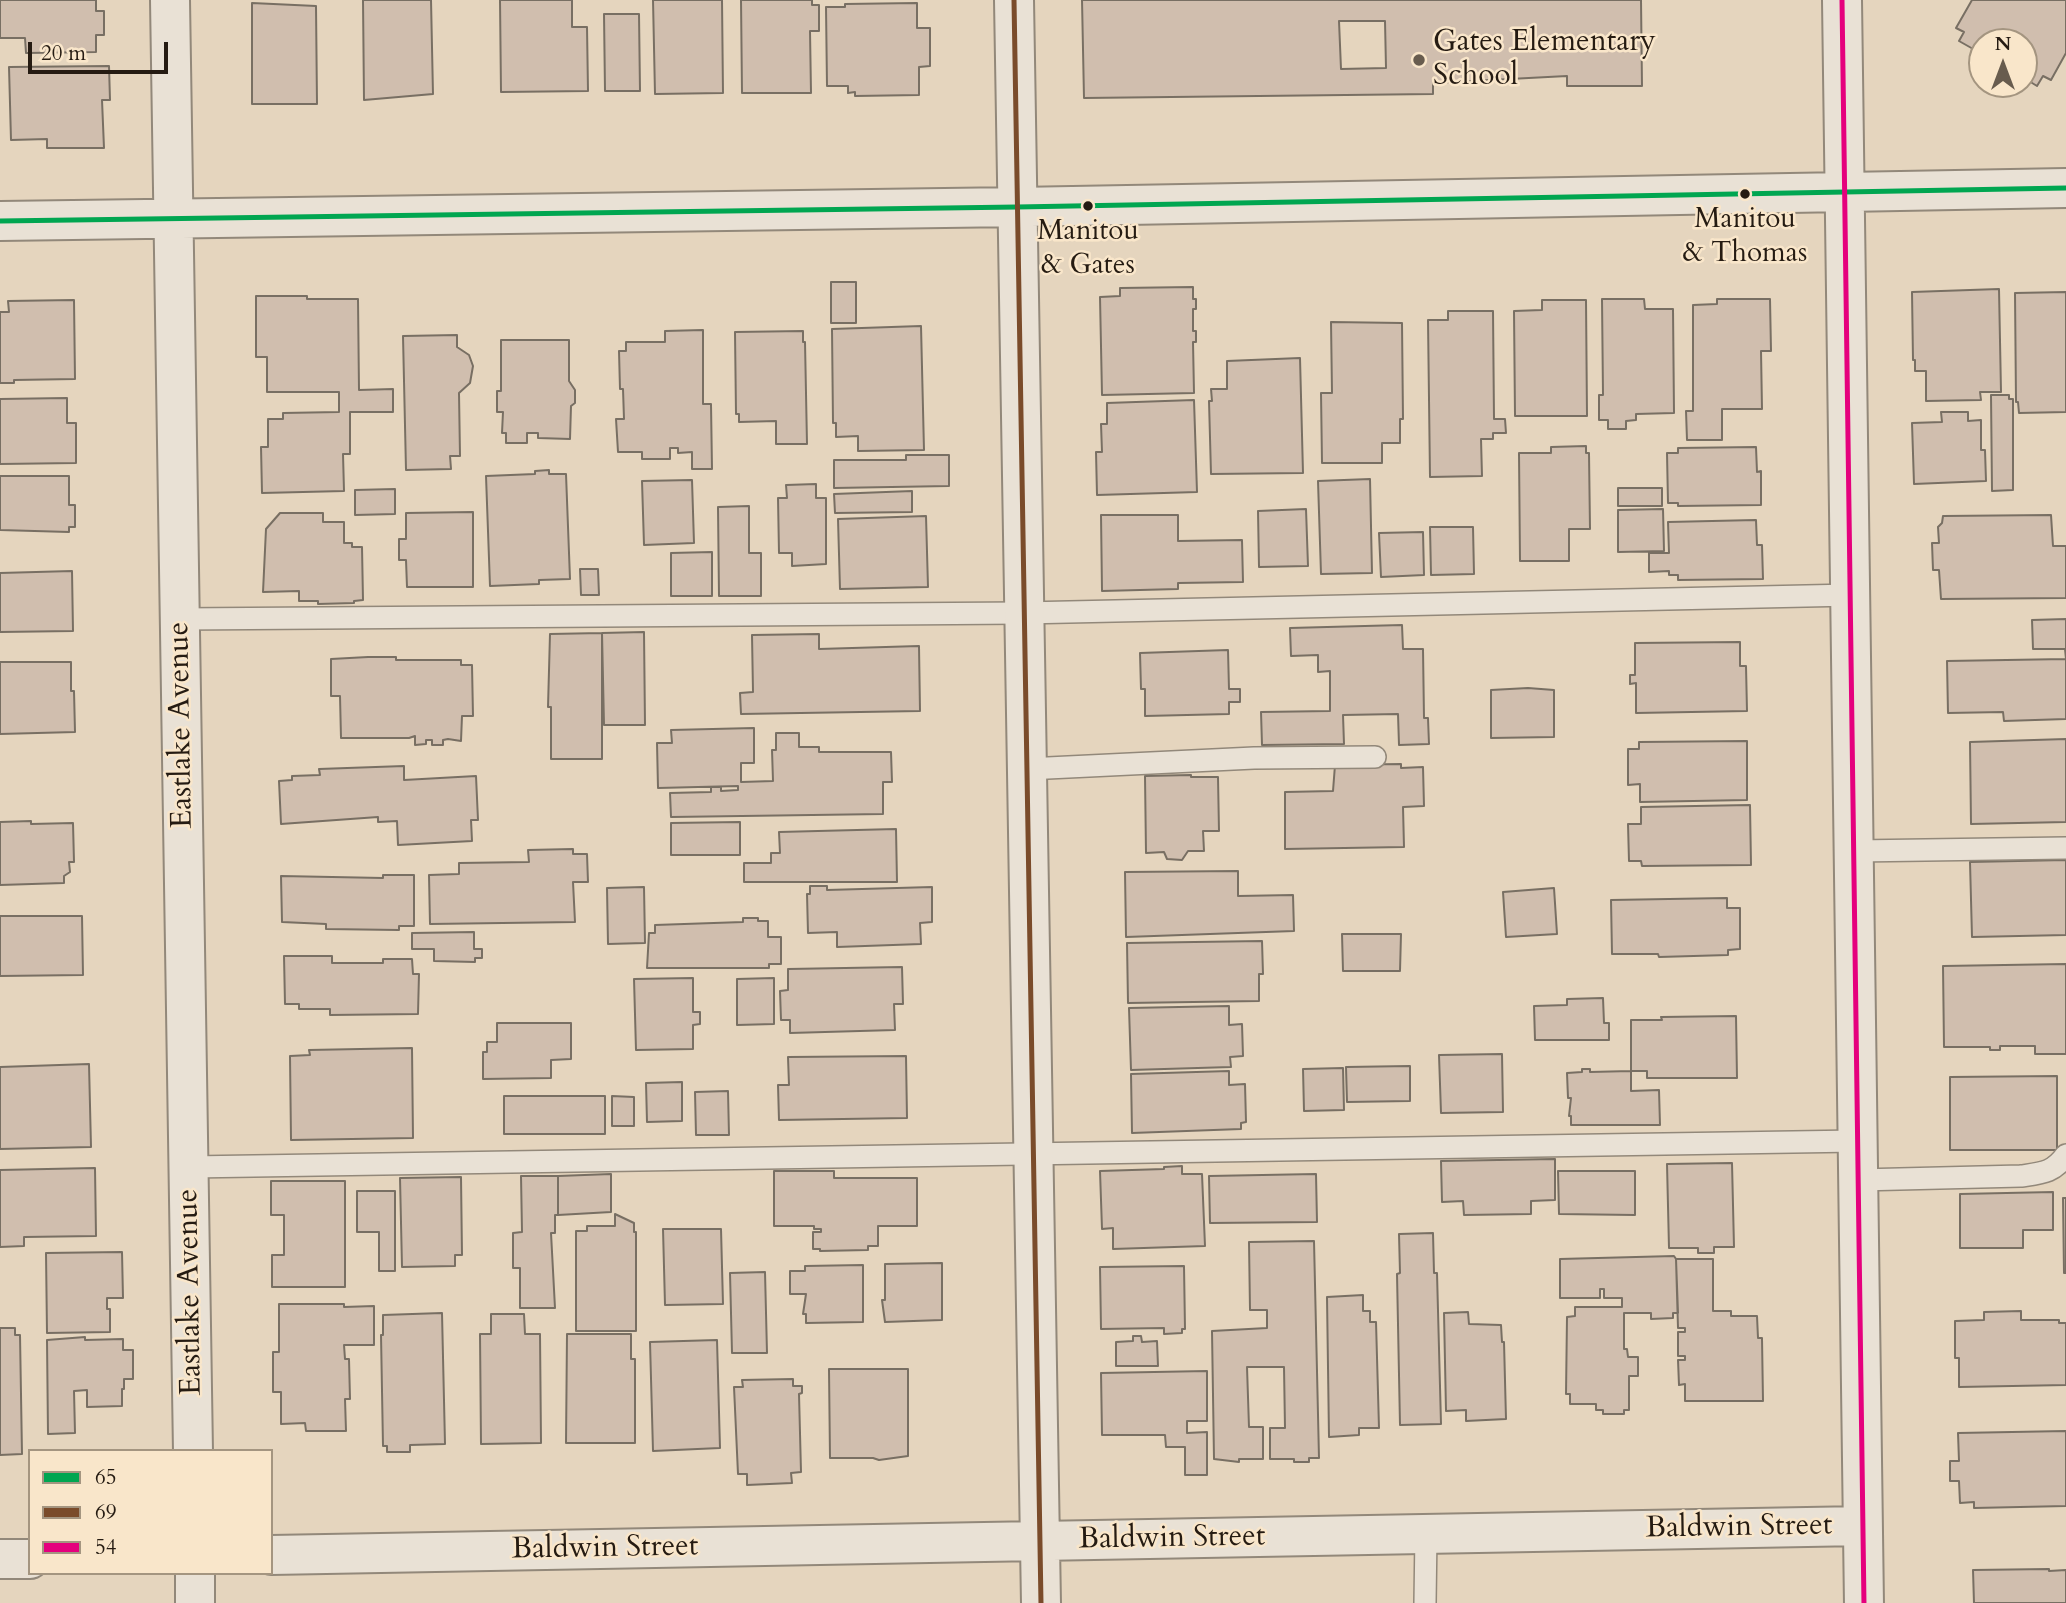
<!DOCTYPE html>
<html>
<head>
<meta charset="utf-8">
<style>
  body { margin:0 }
  #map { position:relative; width:2066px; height:1603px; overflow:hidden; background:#e5d5be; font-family:Cardo,serif }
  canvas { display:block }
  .legend { position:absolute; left:28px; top:1449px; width:245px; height:126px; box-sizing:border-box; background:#f9e6ca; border:2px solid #a49580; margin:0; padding:9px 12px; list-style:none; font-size:21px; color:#251b12 }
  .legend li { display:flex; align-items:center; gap:14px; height:35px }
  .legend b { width:35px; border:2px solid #a49580 }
  .north { position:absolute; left:1968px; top:28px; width:70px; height:70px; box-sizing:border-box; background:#f9e6ca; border:2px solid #a49580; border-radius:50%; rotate:0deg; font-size:19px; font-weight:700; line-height:28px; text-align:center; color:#251b12 }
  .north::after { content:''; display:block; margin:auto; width:24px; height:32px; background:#685c4e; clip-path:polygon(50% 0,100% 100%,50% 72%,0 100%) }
  .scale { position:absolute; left:28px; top:42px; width:140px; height:32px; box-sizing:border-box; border:4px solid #251b12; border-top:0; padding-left:9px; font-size:21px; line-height:24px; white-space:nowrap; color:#251b12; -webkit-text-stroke:5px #f9e6ca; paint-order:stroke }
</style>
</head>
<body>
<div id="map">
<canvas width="2066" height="1603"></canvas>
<ul class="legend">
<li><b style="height:9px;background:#00a651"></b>65</li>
<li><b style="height:9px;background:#7a4b2a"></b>69</li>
<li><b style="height:9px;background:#e5007d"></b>54</li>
</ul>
<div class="north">N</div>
<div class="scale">20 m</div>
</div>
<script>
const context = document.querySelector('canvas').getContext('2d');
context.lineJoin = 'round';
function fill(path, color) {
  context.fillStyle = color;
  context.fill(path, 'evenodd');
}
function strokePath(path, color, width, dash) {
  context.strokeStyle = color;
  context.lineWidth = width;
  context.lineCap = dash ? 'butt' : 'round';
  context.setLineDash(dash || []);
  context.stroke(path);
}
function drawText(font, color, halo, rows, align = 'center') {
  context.font = font + ' Cardo,serif';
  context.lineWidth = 5;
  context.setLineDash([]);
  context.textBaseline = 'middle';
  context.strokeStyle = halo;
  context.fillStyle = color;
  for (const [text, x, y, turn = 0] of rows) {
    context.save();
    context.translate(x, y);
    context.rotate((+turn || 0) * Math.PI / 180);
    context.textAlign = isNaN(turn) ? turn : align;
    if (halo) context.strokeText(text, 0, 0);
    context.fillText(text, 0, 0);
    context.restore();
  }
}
const building = new Path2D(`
  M0,0h96v11h8v24h-8v17l-70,1 -1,-15h-25z
  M363,0h68l2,94 -69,6z
  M500,0h72v27h15l1,64 -87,1z
  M653,0h69l1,93 -68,1z
  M741,0h71v5h7v26h-9l1,62h-69z
  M1082,0h559l1,86h-75v-10l-134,7v11l-349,4zM1339,21h46l1,47 -45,1z
  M1972,0h94v53l-15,27 -8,-4 -6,10 -13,-8v-36h-42v12l-23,-13 5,-9 -8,-4z
  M252,3l64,3 1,98h-65z
  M917,3v25h13v38l-11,1v28l-64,1v-4l-7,1v-7h-21l-1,-79h19v-3z
  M604,14h35l1,77h-35z
  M109,66l1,34h-8l2,48h-57v-9l-36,1 -2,-73z
  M831,282h25v41h-25z
  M1193,287v12h3v10h-3v22h3v11h-3l1,51 -92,2 -2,-98 20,-1v-8z
  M1999,289l2,103h-21l1,8 -55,1v-30h-11v-11h-2l-1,-68z
  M2066,292v120l-47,1 -1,-11h-2l-1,-109z
  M256,296h51v3h51l1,91 34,-1v23h-43v42h-7l1,37 -82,2 -1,-46h7v-28h15v-6l56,-1v-20h-72v-35h-11z
  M1602,299h42l1,10h28l1,104 -38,1v6l-10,1v8h-18v-9h-9v-25h4z
  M1717,299h53l1,52h-10l1,58h-40v31h-35l-1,-29h7v-106l24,-1z
  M74,300l1,79 -61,1v3h-14v-71h9l-1,-11z
  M1542,300h44l1,116h-72l-1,-105 28,-1z
  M1448,311h45l1,108h11l1,14h-13v6h-12l1,37 -52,1 -2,-157h20z
  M1331,322l71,1 1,96h-3v24h-18v20h-60l-1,-70h11z
  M921,326l3,124 -66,1v-15l-22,1v-14h-3l-1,-94z
  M703,330v74h8l1,65h-20v-17l-14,1v-5h-8v11h-28v-7h-24l-2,-33h8l-1,-30h-3l-1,-38h7v-9h39v-11z
  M803,331v11h2l2,102h-31v-23l-37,1v-8h-3l-1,-82z
  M457,335v12l12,8 4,11 -3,17 -11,10 1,63h-10l1,13 -45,1 -3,-134z
  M501,340h68v41l6,9v13l-4,3 -1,33 -32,-1v-5h-11v10h-21v-10h-4l1,-21h-6v-21h4z
  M1300,358l3,115 -92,1 -2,-73h3l-1,-12h16v-28z
  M1991,395h18v4h4v91l-21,1z
  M67,398v25h9v40l-76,1v-65z
  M1194,400l3,92 -100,3 -1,-43h6l-1,-28h6v-21z
  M1941,412h27v9l13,-1v30h4l1,31 -72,3 -2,-61 30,-1z
  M1586,446v7h3l1,76h-21v32h-49l-1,-108h32v-6z
  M1756,447l1,25 4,-1v34l-83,1v-3h-10l-1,-50h11v-5z
  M906,455h43v31l-115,2v-28h72z
  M549,470v4h17l4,105 -31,1v4l-49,2 -4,-110 49,-2v-3z
  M0,476h69v29h6v22h-6v5l-69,-2z
  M1370,479l2,94 -51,1 -3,-93z
  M692,480l2,63 -50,2 -2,-64z
  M816,484v14h10v66l-34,2v-13h-13l-1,-55h9l-1,-13z
  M1618,488h44v18h-44z
  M395,489v25l-40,1v-25z
  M912,491v21l-77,1 -1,-19z
  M749,506v47h12v43h-42l-1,-89z
  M1306,509l2,57 -49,1 -1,-56z
  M1663,509l1,42 -46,1v-42z
  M473,512v75h-66l-1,-27h-7v-21h7v-26z
  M280,513h43v9h21v21h8v4h10l1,53 -9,1v2l-36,1v-3h-19v-10l-36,1 3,-63z
  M1101,515h77v26l64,-1 1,42 -65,1v6l-76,2z
  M2051,515l2,31h13v52l-125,1 -2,-29h-6l-1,-27h7l-1,-16 4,-4 1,-7z
  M926,516l2,71 -88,2 -2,-70z
  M1756,520l1,25h5l1,34 -85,1v-5h-9v-4l-20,1v-19h20l-1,-31z
  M1430,527h43l1,47 -43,1z
  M1423,532l1,43 -43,2 -2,-44z
  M712,552v44h-41v-43z
  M580,569h18l1,26h-18z
  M72,571l1,60 -73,1v-59z
  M2066,619v100l-62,2 -1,-9 -55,1 -1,-52 119,-2 -1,-10h-32l-1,-29z
  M1402,625l1,24h20l1,69h4l1,26 -30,1 -1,-31 -55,1 1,29 -82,1 -1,-33 69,-1v-40l-12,1v-17l-27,1 -1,-28z
  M644,632l1,93h-41l-2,-92z
  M602,633v126h-51v-52h-3l2,-73z
  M819,634v15l100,-3 1,65 -179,3 -1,-21 13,-1 -1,-57z
  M1740,642v24h6l1,45 -111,2v-30l-6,1v-9h5v-32z
  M1228,650l1,39h11v13h-11v12l-84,2v-27h-4l-1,-36z
  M368,657h28v3h65v5h11l1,51h-11l-1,25 -13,-2 -5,1v5h-11v-5h-6v4l-11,1v-9l-6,2h-68l-1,-42h-9v-37z
  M0,662h71v29h3l1,41 -75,2z
  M1528,688l26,2v47l-63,1v-48z
  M754,728v35h-13v19l32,-1 -1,-31h4v-17h23v14h20v5h72l1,30h-9v32l-212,3 -1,-24 41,-1v-5h10v4l17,-1v-4l-80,2 -1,-45h15l-1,-13z
  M2066,739v83l-95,2 -1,-82z
  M1747,741v59l-107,2v-18l-12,1v-36h11v-7z
  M1401,764v4l22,-1 1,39 -21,1 1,40 -119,2v-57l48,-1 2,-26z
  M404,766v14l72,-4 2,44h-7l1,21 -74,4 -1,-24 -19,1v-5l-97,7 -2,-43 13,-1v-4l28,-1 -1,-6z
  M1191,775v2h27l1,54h-16l1,20h-16l-6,9 -15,-1 -3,-7 -18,1 -1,-77z
  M1750,805l1,60 -109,1 -1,-5h-12l-1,-37h13v-17z
  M31,821v3l42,-1 1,39h-5l1,10 -6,4v7l-64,2v-63z
  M740,822v33h-69v-32z
  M896,829l1,53h-153v-19h27v-10h9l-1,-21z
  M573,849v5h14l1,28h-15l2,40 -145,2 -1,-49 30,-1v-11l70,-1 -1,-12z
  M2066,860v75l-94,2 -2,-75z
  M1238,871v25l55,-1 1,36 -168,6 -1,-65z
  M383,875h31v51h-15v4l-73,-1v-5l-44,-2 -1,-46 102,2z
  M810,886h17v4l105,-3v35l-12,1 1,21 -84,3v-15l-29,1 -1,-39h3z
  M644,887l1,56 -37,1 -1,-56z
  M1554,888l3,46 -51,3 -3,-45z
  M1727,898v10h13v41l-12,1v5l-69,2 -1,-3h-46l-1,-54z
  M0,916h82l1,59 -83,1z
  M743,918h15v3h10v16h13v27h-12v4h-122l2,-35h6v-8l88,-3z
  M474,932v17h8v9h-7v4l-41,-1v-12h-22v-16z
  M1342,934h59l-1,37h-57z
  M1262,941l1,33h-4v27l-131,2 -1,-60z
  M284,956h48v7h51v-4h29l1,15h6l-1,40 -88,1v-6h-31v-5h-14z
  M2066,964v90h-31v-8h-35v4h-10v-3h-46l-1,-81z
  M902,967l1,37h-9l1,26 -105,3v-13h-9l-1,-29 8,-1v-21z
  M693,978v34h7v12l-7,1v24l-57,1 -2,-71z
  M774,978v46l-37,1v-46z
  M1603,998l1,25h5v17h-74l-1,-34 33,-1v-6z
  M1229,1006v19l13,-1 1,32 -13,1 1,10 -100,3 -2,-62z
  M1736,1016l1,62h-90v-7h-16v-51h31l-1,-3z
  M497,1023h74v36l-20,1v18l-68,1v-27h4v-10h10z
  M412,1048l1,90 -122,2 -1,-84 20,-1 -1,-5z
  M1502,1054l1,58 -62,1 -2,-58z
  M906,1056l1,62 -128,2 -1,-35h11l-1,-28z
  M89,1064l2,83 -91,2v-82z
  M1410,1066v35l-63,1 -1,-35z
  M1343,1068l1,42 -40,1 -1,-42z
  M1582,1069h8v3l41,-1v20l28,-1 1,35h-89v-9h-2l2,-18h-3l-1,-25 15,-1z
  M1229,1071v14l16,-1 1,38 -5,1v6l-109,4 -1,-59z
  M2057,1076v74h-107v-73z
  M682,1082v39l-35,1 -1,-39z
  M728,1091l1,44h-33l-1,-43z
  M504,1096h101v38h-101z
  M612,1096l22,1v29h-22z
  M1555,1159v41l-24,1v13l-67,1 -1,-14 -21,1 -1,-41z
  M1732,1163l2,84h-20v6h-16v-5h-29l-2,-84z
  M1182,1166v8h20l3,72 -92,3v-21l-11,1 -2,-58 64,-2v-2z
  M95,1168l1,68 -72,1v9l-24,1v-77z
  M774,1171h60v7h83v48h-39v20h-10v4l-48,1v-2h-7v-17h8v-3h-7v-3h-40z
  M1558,1171h77v44l-76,-1z
  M611,1174v38l-53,3v-39z
  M1316,1174l1,48 -107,1 -1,-47z
  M521,1176h37v39h-3v18h-4l4,75h-35v-40h-7v-35l9,-1z
  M461,1177l1,78h-7v11l-53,1 -2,-89z
  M271,1181h74v106h-73v-32h12v-40h-13z
  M357,1191h38v80h-16v-39h-22z
  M2053,1192v38h-30v18h-63v-54z
  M2063,1198h3v75h-2z
  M615,1214l19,9v9h2v99h-60v-100h11v-5h28z
  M663,1229h58l2,75 -58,1z
  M1433,1233l1,40h3l4,151 -41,1 -3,-151 3,-1 -1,-39z
  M1314,1241l5,217h-10v4h-15v-3h-24v-31h15l-1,-61h-37l2,60h14v32h-24v3l-25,-3 -2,-128 55,-3v-18h-17l-1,-68z
  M122,1252l1,46h-16v11h3v23l-63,1 -1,-80z
  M1674,1256l2,3 2,54h-5v5l-22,1v-6h-27v36h3l1,8h10v19h-9v34h-5v4h-21v-4h-7v-6h-26v-10h-4l1,-77 8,-1v-9h47v-9h-18v-9h-4v9h-40v-39z
  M1676,1259h37v52h18v5h26l1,22h4l1,63h-78v-17l-6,1 -1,-25h7v-4h-7v-24h7v-4h-7z
  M942,1263v57l-57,2 -3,-22h3v-36z
  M863,1265v57l-57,1v-9h-3l3,-20h-16v-23h15v-5z
  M1184,1266l1,63h-3v4l-18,1v-6l-63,1 -1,-62z
  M765,1272l2,81h-35l-2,-80z
  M1363,1295v16h7v11h6l3,106h-20v7l-30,2 -2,-140z
  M279,1304h65v3l30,-1v39h-30l1,14h4l1,40h-5l1,32h-40l-1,-8 -24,1v-32h-8v-40h6z
  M2021,1311v9h38v3h7v62l-107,2v-29h-4v-37l29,-1v-8z
  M1468,1312l1,12 32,1 1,17h2l2,77 -40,2v-11l-20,1 -2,-98z
  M442,1313l3,131 -35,1v7h-23v-6h-4l-2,-111h2v-20z
  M491,1314h33l1,20h15l1,109 -60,1 -1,-110h11z
  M0,1328h15v7h5l2,119 -22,1z
  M567,1334h64v25h4v84h-69z
  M1133,1336h8l1,6 15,-1 1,25h-42v-24l17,-1z
  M85,1337v3l38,-1v11h10v29h-9v10h-2v17l-35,1v-17l-13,1 1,42 -27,1 -1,-94z
  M717,1340l3,108 -67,3 -3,-109z
  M829,1369h79v87l-29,4 -6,-2h-43z
  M1207,1371v50h-20v12l20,-1v43h-22v-28h-19l-1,-12h-63l-1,-62z
  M793,1379v7h9v7l-3,1 2,78 -10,1 1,10 -45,2v-11h-9l-4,-87h9l-1,-7z
  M2066,1431v75l-92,2v-6l-14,1 -1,-22h-9v-20h9l-1,-28z
  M2049,1569v2l17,-1v33h-92l-1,-33z`);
const lane = new Path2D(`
  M180,619l843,-6 829,-18
  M1027,769l227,-11 121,-1
  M1855,851l211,-3
  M190,1167l1667,-26
  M1859,1180l162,-4c21,-3 32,-3 45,-21
  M1425,1603l1,-69`);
const street = new Path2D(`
  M170,0l23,1451
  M1014,0l27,1603
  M1842,0l22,1603
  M0,221l1017,-14 1049,-19
  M271,1555l1591,-29
  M0,1559h30
  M195,1573v30`);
const bus1 = new Path2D(`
  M0,221l1017,-14 1049,-19`);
const bus2 = new Path2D(`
  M1014,0l27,1603`);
const bus3 = new Path2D(`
  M1842,0l22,1603`);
const markers = [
  [1419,60,7,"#685c4e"],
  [1745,194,6,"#251b12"],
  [1088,206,6,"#251b12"]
];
const busNames = [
  ["Manitou",1745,221],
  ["& Thomas",1745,255],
  ["Manitou",1088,233],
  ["& Gates",1088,267]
];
const poiNames = [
  ["Gates Elementary",1433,43],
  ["School",1433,77]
];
const streetNames = [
  ["Eastlake Avenue",182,725,-91],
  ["Eastlake Avenue",191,1292,-91],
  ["Baldwin Street",1739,1528,-1],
  ["Baldwin Street",1172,1539,-1],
  ["Baldwin Street",605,1549,-1]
];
fill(building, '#d0beae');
strokePath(building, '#786f63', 2);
strokePath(lane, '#92887a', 24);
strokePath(street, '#92887a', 42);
strokePath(lane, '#e9e1d5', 21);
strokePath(street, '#e9e1d5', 38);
strokePath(bus1, '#00a651', 5);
strokePath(bus2, '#7a4b2a', 5);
strokePath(bus3, '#e5007d', 5);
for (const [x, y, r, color] of markers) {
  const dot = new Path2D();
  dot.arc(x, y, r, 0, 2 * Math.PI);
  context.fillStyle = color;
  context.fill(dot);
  strokePath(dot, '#f9e6ca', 2.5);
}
drawText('28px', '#251b12', '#f9e6ca', busNames);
drawText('30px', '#251b12', '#f9e6ca', poiNames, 'left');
drawText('30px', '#251b12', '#f9e6ca', streetNames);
</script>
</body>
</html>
